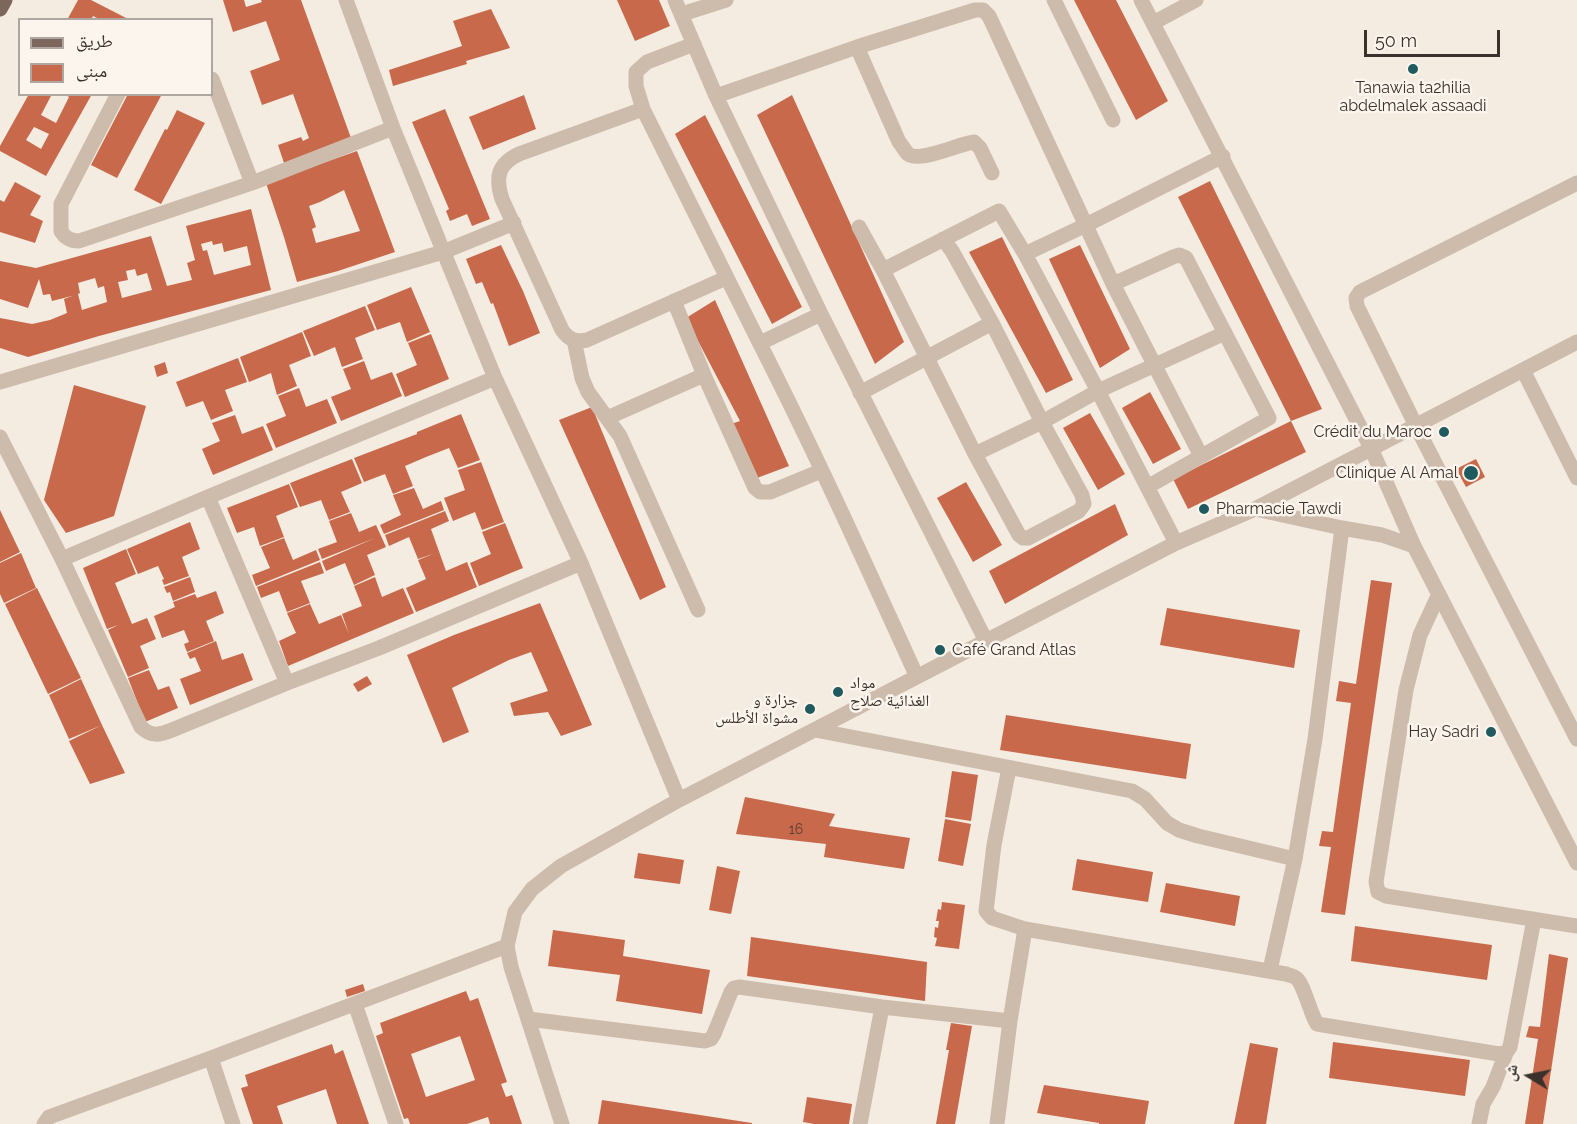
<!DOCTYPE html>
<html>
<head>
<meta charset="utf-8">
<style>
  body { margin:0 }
  #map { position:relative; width:1577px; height:1124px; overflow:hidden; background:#f4ebe1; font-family:Raleway,"Noto Naskh Arabic",sans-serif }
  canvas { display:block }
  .legend { position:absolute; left:18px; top:18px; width:195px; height:78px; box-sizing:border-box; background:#fbf5ee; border:2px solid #aea6a0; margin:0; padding:8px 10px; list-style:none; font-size:18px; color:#3b302b }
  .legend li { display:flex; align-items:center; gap:12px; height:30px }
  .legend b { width:30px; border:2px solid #aea6a0 }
  .north { position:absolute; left:1499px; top:1046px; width:60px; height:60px; -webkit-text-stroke:4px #fbf5ee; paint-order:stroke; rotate:280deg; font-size:16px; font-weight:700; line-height:24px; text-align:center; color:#3b302b }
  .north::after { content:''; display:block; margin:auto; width:21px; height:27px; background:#3b302b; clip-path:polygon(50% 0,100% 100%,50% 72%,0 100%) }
  .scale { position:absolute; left:1364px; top:30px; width:136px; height:27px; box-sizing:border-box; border:3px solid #3b302b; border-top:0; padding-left:8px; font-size:18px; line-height:21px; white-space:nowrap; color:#3b302b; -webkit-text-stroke:4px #fbf5ee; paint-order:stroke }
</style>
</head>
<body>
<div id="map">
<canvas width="1577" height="1124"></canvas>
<ul class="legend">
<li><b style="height:8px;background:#7d675c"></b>طريق</li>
<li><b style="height:16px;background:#c8694b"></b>مبنى</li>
</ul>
<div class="north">ش</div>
<div class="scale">50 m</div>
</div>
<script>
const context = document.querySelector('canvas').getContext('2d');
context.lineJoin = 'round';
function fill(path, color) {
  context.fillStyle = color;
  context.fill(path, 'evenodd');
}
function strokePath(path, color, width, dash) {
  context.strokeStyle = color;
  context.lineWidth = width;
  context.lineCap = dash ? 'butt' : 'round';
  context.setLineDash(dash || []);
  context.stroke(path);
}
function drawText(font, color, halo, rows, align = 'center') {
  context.font = font + ' Raleway,"Noto Naskh Arabic",sans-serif';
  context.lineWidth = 5;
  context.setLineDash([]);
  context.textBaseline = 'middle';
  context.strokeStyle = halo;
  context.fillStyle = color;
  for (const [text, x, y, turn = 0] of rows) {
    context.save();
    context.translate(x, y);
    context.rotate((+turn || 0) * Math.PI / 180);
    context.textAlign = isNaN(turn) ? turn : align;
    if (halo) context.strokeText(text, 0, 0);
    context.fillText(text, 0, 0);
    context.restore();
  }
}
const building = new Path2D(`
  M78,0h13l39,20h-29l-8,-4 -2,4h-24z
  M223,0h21l2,7 16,-5 -1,-2h40l50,138 -67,25 -6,-18 23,-8 2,4 6,-3 -16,-44 -31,11 -12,-34 30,-11 -14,-39 -33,11z
  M617,0h42l11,26 -35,15z
  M1074,0h42l52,101 -32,19z
  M491,9l19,39 -44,13 1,3 -74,22 -4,-16 73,-24 -9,-25z
  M29,94h23l-11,21 15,8 13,-26 -4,-3h27l-46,82 -46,-25v-5zM34,127l15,7 -8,15 -15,-9z
  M128,94h34l-45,84 -26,-13z
  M524,95l12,34 -53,21 -14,-33z
  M792,95l112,247 -29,22 -118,-249z
  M445,109l45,110 -18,7 -5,-12 -17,7 -4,-10 3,-2 -37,-87z
  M177,110l28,13 -44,81 -27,-14 31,-61 2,1z
  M705,115l97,192 -30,17 -97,-190z
  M357,151l38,101 -57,19 -41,11 -13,-45 -18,-54zM344,190l16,41 -44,12 -4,-14 4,-2 -7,-21 11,-4z
  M1210,181l112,228 -31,12 -113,-224z
  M15,182l26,14 -11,19 13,6 -8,22 -35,-11v-32l4,2z
  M251,209l20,81 -172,46 -71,21 -28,-9v-30l32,6 18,-4 17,-7 -3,-14 8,-3 -20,5 -2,-7 -7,1 -4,-16 -11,29 -28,-9v-38l36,7 115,-32 16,50 25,-6 -5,-17 8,-3 -9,-34zM212,241l1,4 9,-2 2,9 23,-6 4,19 -37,10 -7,-25 -4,1 -2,-7zM135,269l2,7 10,-3 5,17 -30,8 -4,-16 10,-2 -2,-9zM95,278l3,10 6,-2 3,16 -25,8 -4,-16 2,-1 -2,-10z
  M1002,237l71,143 -27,13 -77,-141z
  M501,245l22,46 17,42 -31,13 -16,-43 -2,1 -9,-22 -6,2 -10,-25z
  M1080,245l50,104 -30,19 -51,-109z
  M411,287l19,45 -23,10 -7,-20 -23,8 -10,-25z
  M715,300l74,166 -32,12 -29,-53 12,-4 -54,-103z
  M365,306l10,24 -20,8 8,21 -21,8 -7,-20 -21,9 -11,-25z
  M302,332l9,24 -22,9 8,21 -20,9 -6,-22 -22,9 -9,-25z
  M431,334l18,45 -44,18 -9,-23 21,-9 -9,-22z
  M238,358l9,24 -22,8 8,21 -22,9 -8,-19 -17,6 -10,-25z
  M364,361l7,19 21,-8 10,24 -61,25 -10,-24 20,-8 -8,-20z
  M165,362l3,11 -11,4 -3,-11z
  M74,385l72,21 -32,110 -48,17 -22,-33z
  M299,388l7,19 21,-8 10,24 -61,25 -10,-24 20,-8 -8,-20z
  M1150,392l31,57 -28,15 -31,-56z
  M592,407l74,180 -26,13 -81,-180z
  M1090,413l35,61 -27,16 -35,-62z
  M461,414l19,46 -22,8 -9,-20 -23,9 -21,9 8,20 -20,8 -8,-20 -21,8 -10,-24 63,-24v-2z
  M235,415l7,19 21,-8 10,24 -60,25 -11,-26 18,-8 -8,-18z
  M1291,421l15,31 -118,57 -15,-30z
  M352,459l10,24 -21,9 9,20 -21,8 -8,-20 -21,7 -10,-24z
  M1476,459l9,18 -19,10 -10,-18z
  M481,462l23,60 -22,8 -7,-18 -22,9 -9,-23 21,-8 -7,-20z
  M966,482l36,63 -29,17 -36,-64z
  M289,484l9,23 -22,9 8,21 -24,9 -6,-19 -17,6 -10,-25z
  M414,488l9,21 18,-8 3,9 -60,24 -4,-9 21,-10 -8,-20z
  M1115,504l13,31 -123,69 -16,-33z
  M0,510l20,42 -20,10z
  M445,511l4,10 -18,8 15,42 21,-9 10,25 -61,25 -10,-24 20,-9 -8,-19 15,-6 -15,5 -9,-22 -20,9 -4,-11z
  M351,513l8,19 17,-7 10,22 -19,8 8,20 -21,10 -9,-22 -19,8 -4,-10 53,-23 -53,21 -4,-10 19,-7 -8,-21z
  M190,522l10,27 -18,8 7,19 -25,9 -2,-5 2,-1 -6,-13 -20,8 -11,-25z
  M505,523l18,45 -44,18 -9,-23 21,-9 -9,-22z
  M284,538l9,22 23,-10 4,10 -64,26 -4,-11 18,-7 -9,-21z
  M126,549l10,25 -21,9 17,41 15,-6 9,21 -16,7 9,22 -21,9 -20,-47 10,-5 -11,4 -24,-61z
  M21,553l15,35 -32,15 -4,-9v-31z
  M320,562l4,11 -23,8 9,22 -23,9 -8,-21 -18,7 -4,-11z
  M190,577l5,15 -22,9 -3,-9 -3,1 -3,-6z
  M375,577l7,20 21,-9 11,25 -126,53 -9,-25 17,-8 -9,-20 23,-9 9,20 22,-9 8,19 -7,-20 20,-8 -8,-20z
  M1371,580l21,3 -47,332 -24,-3 10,-65 -12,-1 3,-15 11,1 18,-129 -15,-2 3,-20 17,3z
  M37,588l22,45 -12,6 12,-6 22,45 -33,16 -43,-90z
  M216,591l8,22 -18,8 8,20 -27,11 -3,-8 5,-2 -5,-12 -22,8 -8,-22 21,-9 -2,-5 22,-8 2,4z
  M540,603l52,122 -31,11 -13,-24 -34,4 -4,-13 38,-12 -17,-39 -22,8 -57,28 17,44 -26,11 -36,-88 47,-20z
  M1167,608l133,22 -6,38 -134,-23z
  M216,641l6,19 21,-7 10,27 -63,25 -10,-26 21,-8 -6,-14 -5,2 -3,-6z
  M149,670l9,20 11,-4 9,22 -33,14 -17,-44z
  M367,676l5,8 -14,8 -5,-8z
  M81,679l21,46 -33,14 -20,-44z
  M1006,715l185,29 -5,35 -186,-29z
  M102,725l23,48 -35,11 -21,-43z
  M952,771l26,4 -7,46 -26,-4z
  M745,797l90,17 -6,12 81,12 -6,31 -80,-12 2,-13 -90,-10z
  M945,819l26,5 -8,42 -25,-5z
  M638,853l46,7 -4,24 -46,-6z
  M1077,859l76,13 -5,30 -76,-12z
  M717,866l23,5 -9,43 -22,-4z
  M1166,883l74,13 -5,30 -75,-14z
  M942,902l23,3 -6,44 -24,-3 2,-8 -3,-1 1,-10 3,1 1,-7h-3l2,-12 3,1z
  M1355,926l137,19 -5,35 -136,-19z
  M553,930l72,10 -2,16 87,14 -8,44 -86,-13 4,-26 -72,-9z
  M751,937l176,25 -2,39 -178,-25z
  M1549,954l19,4 -25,166h-18l13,-85 -12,-2 3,-11 11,1z
  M363,984l2,7 -18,6 -2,-7z
  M466,991l4,10 8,-3 29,84 -6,2 5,13 6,-2 10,29h-32l-2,-7 -21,7h-57l-2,-6 -4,1 -28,-83 7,-3 -3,-10zM460,1036l15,44 -49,17 -15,-43z
  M951,1023l21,3 -17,98h-19l13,-74h-3z
  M1333,1042l137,18 -5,36 -136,-18z
  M1250,1043l28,5 -12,76h-32z
  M332,1044l3,10 8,-4 26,74h-32l-11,-35 -49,17 6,18h-30l-12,-36 7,-2 -3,-11z
  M1044,1085l105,16 -4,23h-46v-1l-62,-10z
  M807,1097l45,7 -3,20h-35l-11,-2z
  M602,1100l150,23v1h-154z`);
const minor = new Path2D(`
  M346,0l47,128 102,250 86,185 98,237
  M675,0l41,96 105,218 165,327
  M1054,0l59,120
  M1141,0l230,448 43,98 163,317
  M682,14l44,-14
  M1153,23l43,-23
  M694,44l-47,18 -11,10v14l7,23c39,78 78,156 116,233 56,110 107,223 158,335
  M857,47l42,95c3,3 6,9 9,12 11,9 50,-10 66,-12l6,6 12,25
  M212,79l40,104
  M118,94l-57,110v27c4,7 9,10 18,10l173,-58 141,-55
  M716,96l141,-49 118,-37h8l6,6 124,268 88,172
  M643,109l-124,45c-21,10 -24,23 -17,45l60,131c7,10 14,12 25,10l139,-62
  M1577,183l-217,109 -4,6 1,8 59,120 161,313
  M859,227l24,43 92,184 44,81 4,3h5l51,-27 5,-7 -2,-9 -40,-73 -50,-99 -40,-72 -9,-12
  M883,270l116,-59 26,43
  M1113,284l60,-27 6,-2 7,3 83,160 -122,69
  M574,340l8,38 6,14 32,44 78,174
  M760,343l61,-29
  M1523,370l54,108
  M704,375l51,113 5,4h10l51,-21
  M0,382l443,-130 71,-29
  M860,393l132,-70
  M607,418l97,-43 -30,-74
  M0,437l62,122 79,168c10,10 19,8 31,3l115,-47 92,-35 202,-85
  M975,454l67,-32 56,-31 127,-58
  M208,497l79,186
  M1255,509l87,19 40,7 32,11
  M1176,543l-78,-152 -73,-137 61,-29 137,-69
  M62,559l146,-62 287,-119
  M1439,594l-19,41 -14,55 -30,192 2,10 8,4 191,30
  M815,730l317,61 13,8 22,24 12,7 19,6 97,23
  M1009,768l-15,77 -8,66 6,7 33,11 261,45c2,1 8,2 10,4 8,6 14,35 21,46l182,30 7,-1
  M1270,970l25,-111 20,-120 27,-211
  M355,1004l41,120
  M528,1019l177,22 6,-2 3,-5 17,-42 3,-4 5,-1 143,20 128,14
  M44,1124l5,-7 162,-59
  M233,1124l-22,-66 296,-112
  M562,1124l-51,-157 -4,-21 8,-34 17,-23 29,-23 118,-66 307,-159 190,-98 79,-34 322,-167
  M860,1124l22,-117
  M997,1124l13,-103 15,-92
  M1479,1124l4,-20 10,-17 13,-34 4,-6 24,-128`);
const major = new Path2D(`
  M0,9l5,-9`);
const markers = [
  [1413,69,6,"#1f5a5e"],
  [1444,432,6,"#1f5a5e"],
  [1471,473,8,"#1f5a5e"],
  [1204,509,6,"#1f5a5e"],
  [940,650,6,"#1f5a5e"],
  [838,692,6,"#1f5a5e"],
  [810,709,6,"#1f5a5e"],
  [1491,732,6,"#1f5a5e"]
];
const numberNames = [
  ["16",796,830]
];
const poiNames = [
  ["Tanawia ta2hilia",1413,88,"center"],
  ["abdelmalek assaadi",1413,106,"center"],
  ["Crédit du Maroc",1432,432],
  ["Clinique Al Amal",1458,473],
  ["Pharmacie Tawdi",1216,509,"left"],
  ["Café Grand Atlas",952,650,"left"],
  ["مواد",850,683,"left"],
  ["الغذائية صلاح",850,701,"left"],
  ["جزارة و",798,700],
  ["مشواة الأطلس",798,718],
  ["Hay Sadri",1479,732]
];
fill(building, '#c8694b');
strokePath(minor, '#cdbbac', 15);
strokePath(major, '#7d675c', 15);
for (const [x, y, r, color] of markers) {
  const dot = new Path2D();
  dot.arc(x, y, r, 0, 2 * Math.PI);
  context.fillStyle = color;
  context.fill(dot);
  strokePath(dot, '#fbf5ee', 2);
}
drawText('14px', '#5e3e33', null, numberNames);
drawText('16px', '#3b302b', '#fbf5ee', poiNames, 'right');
</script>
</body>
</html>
